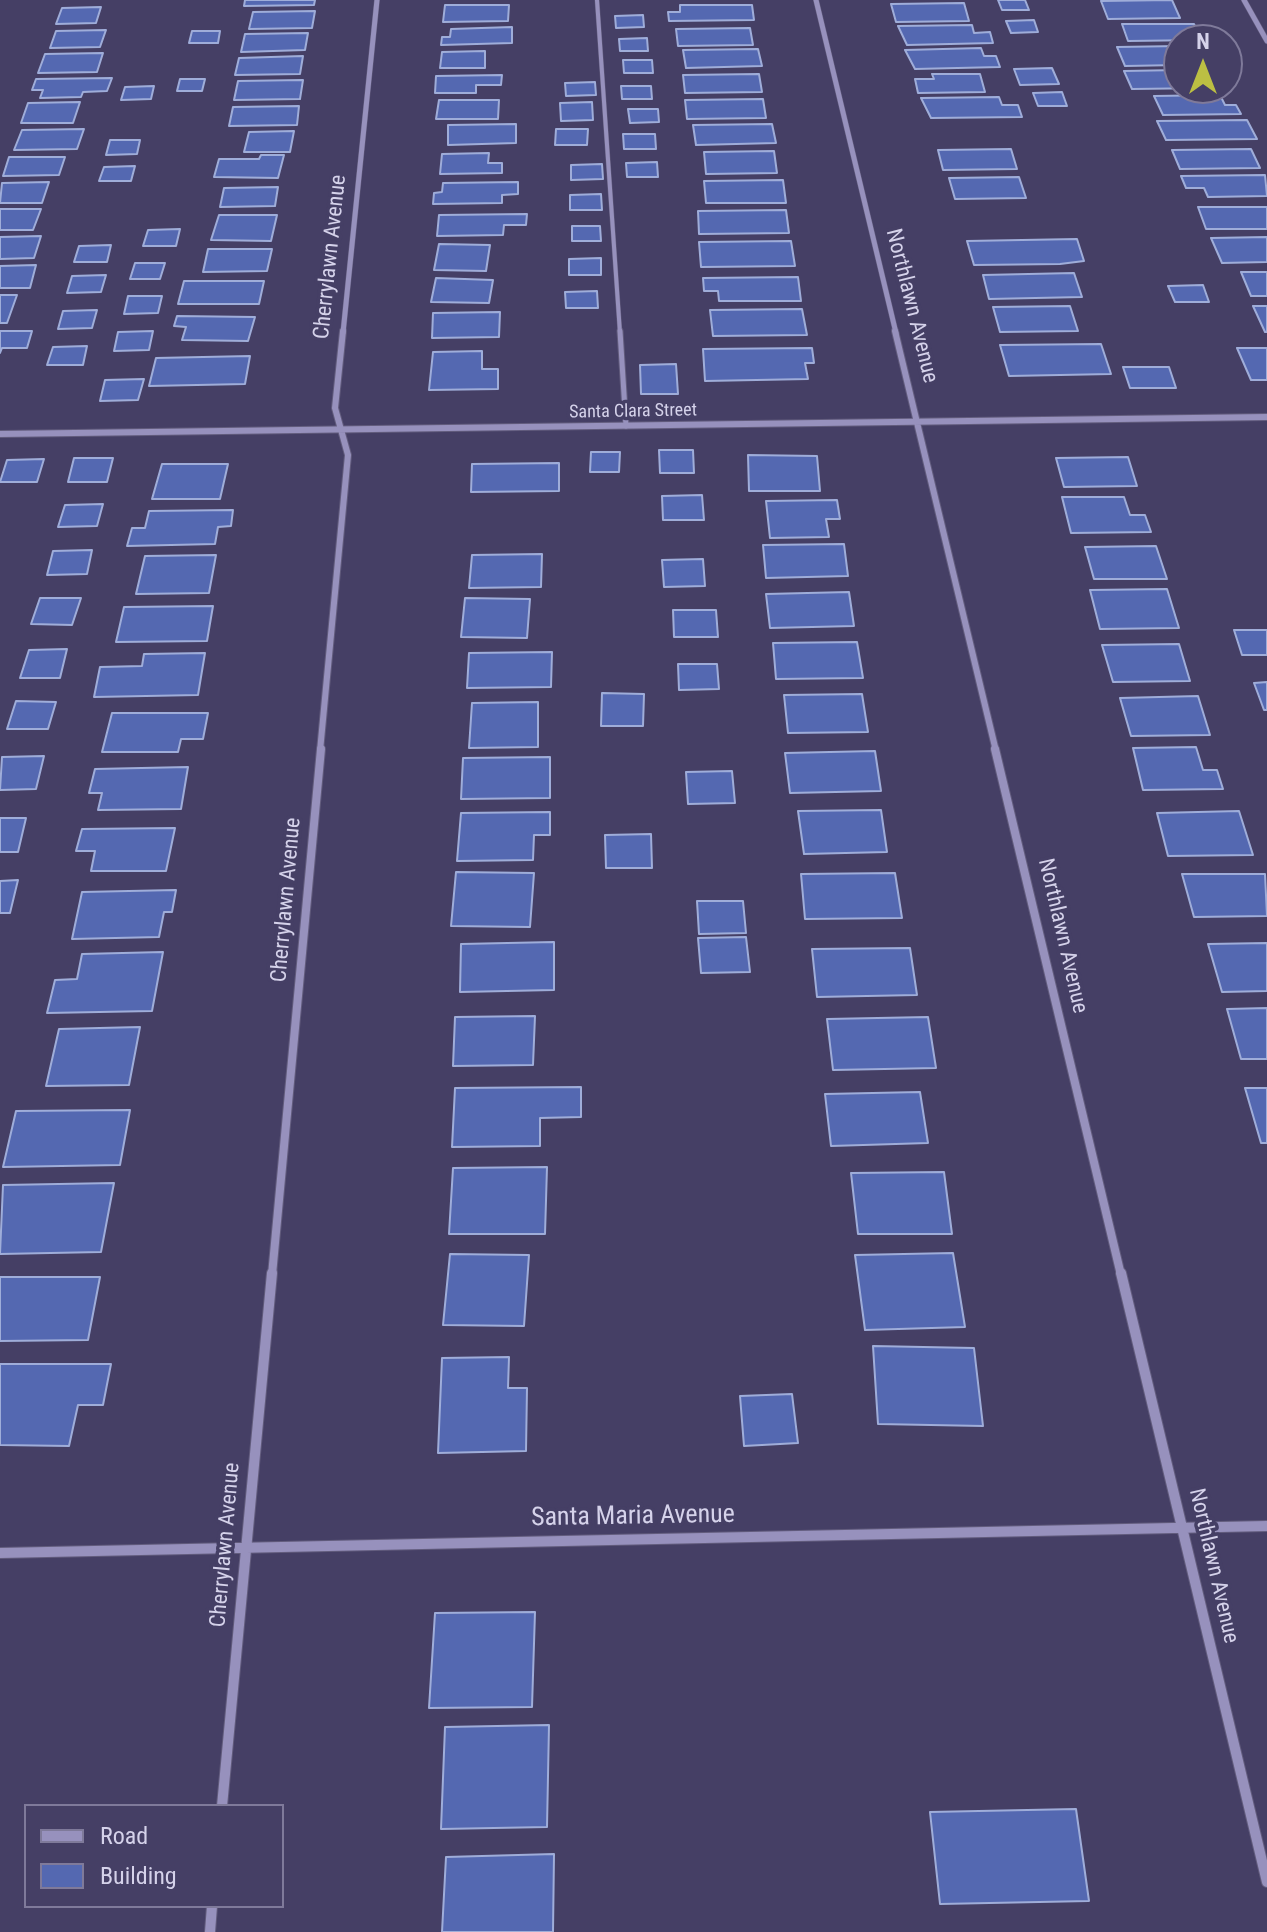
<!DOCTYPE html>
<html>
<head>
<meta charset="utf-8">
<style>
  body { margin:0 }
  #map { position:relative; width:1267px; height:1932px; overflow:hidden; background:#453f65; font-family:"Roboto Condensed",sans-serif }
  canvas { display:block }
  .legend { position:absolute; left:24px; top:1804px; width:260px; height:104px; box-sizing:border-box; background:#453f65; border:2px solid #7f7a9a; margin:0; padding:10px 14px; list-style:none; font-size:24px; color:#d5d2ea }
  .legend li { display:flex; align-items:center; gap:16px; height:40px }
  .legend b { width:40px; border:2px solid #7f7a9a }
  .north { position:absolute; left:1163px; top:24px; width:80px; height:80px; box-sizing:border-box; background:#453f65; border:2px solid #7f7a9a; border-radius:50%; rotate:0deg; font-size:22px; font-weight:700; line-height:32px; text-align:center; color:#d5d2ea }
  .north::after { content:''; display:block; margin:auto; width:28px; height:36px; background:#bcbf43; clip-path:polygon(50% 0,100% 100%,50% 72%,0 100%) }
</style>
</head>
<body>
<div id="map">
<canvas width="1267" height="1932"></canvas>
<ul class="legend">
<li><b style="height:10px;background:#9791bd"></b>Road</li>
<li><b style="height:22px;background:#5468b1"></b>Building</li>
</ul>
<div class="north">N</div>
</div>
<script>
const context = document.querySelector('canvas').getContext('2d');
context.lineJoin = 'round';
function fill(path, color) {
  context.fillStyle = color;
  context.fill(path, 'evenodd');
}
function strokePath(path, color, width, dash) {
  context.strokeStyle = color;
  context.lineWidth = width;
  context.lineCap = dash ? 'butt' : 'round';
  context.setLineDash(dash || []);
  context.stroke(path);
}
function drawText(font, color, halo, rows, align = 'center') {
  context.font = font + ' "Roboto Condensed",sans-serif';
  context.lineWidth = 7;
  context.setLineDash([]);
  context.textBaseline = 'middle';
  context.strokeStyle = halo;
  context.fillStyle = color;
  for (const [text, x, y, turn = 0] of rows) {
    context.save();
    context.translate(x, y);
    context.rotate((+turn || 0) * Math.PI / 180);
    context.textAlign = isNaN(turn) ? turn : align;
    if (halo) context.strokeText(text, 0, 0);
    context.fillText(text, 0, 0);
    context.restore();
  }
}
const building = new Path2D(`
  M245,0h70l-1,5 -70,1z
  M998,0h27l4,10h-27z
  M1172,0l8,18 -72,1 -7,-18z
  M964,3l5,18 -73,1 -5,-18z
  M445,5h64l-1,16 -65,1z
  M680,5h72l2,15 -85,1 -1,-9h12z
  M101,7l-5,16 -40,1 6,-16z
  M315,11l-3,17 -63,1 4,-17z
  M643,15l1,12 -28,1 -1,-12z
  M1034,20l4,12 -27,1 -5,-12z
  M1122,24h72l7,16 -73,1z
  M972,25l2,8 16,-1 3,11 -86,2 -9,-19z
  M512,27v16l-71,2 1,-8h8l1,-8z
  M750,28l3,17 -75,1 -2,-17z
  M106,30l-6,17 -50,1 6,-17z
  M192,31h28l-2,12h-29z
  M308,33l-3,17 -64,2 4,-18z
  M647,38l1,13h-28l-1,-12z
  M1179,46v19l-54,1 -8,-19z
  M981,48l3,8h12l4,11 -85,2 -10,-19z
  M758,49l4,17 -76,2 -3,-18z
  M485,51v17h-45l2,-16z
  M103,53l-6,19 -59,1 7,-19z
  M303,56l-3,18 -65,1 4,-17z
  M623,60h29l1,13h-29z
  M1052,68l7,16 -39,1 -6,-16z
  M1179,70v18h30l-77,1 -8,-18z
  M759,74l3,18 -77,1 -2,-18z
  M932,74h48l5,18 -67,1 -3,-14h19z
  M502,75l-1,10h-25v8h-41l1,-17z
  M112,78l-5,13 -24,1 -2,5 -41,1 3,-8h-11l4,-11z
  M180,79h25l-3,12h-25z
  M303,80l-3,19 -66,1 4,-19z
  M595,82l1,13 -30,1 -1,-13z
  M154,86l-3,13 -30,1 4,-13z
  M621,86h30l1,13h-30z
  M1062,92l5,14h-29l-5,-13z
  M1220,95l5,10h11l5,9 -78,1 -9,-19z
  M999,97l3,8h16l4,12 -91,1 -10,-20z
  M763,99l3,19 -79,1 -2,-19z
  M439,100h60l-1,19h-62z
  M80,102l-7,21h-52l7,-20z
  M592,102l1,18 -32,1 -1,-18z
  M299,106l-2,19 -68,1 4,-19z
  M628,109h30l1,13 -29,1z
  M1247,120l10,19 -91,1 -9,-19z
  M516,124v19l-68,2v-20z
  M772,124l4,19 -80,2 -3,-20z
  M84,129l-7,20 -63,1 8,-20z
  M556,129h32l-1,16h-32z
  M294,131l-4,21h-46l5,-20z
  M623,134h32l1,15h-32z
  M110,140h30l-3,14 -31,1z
  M1011,149l6,20 -74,1 -5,-20z
  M1251,149l9,19 -80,1 -8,-19z
  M774,151l3,22 -71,1 -2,-22z
  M489,153l-1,10h14v10l-62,1 2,-20z
  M261,155h23l-6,23 -64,-1 5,-18h40z
  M9,157h56l-6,18 -56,1z
  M657,162l1,15h-31l-1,-14z
  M602,164l1,15 -32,1v-15z
  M135,166l-4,15h-32l5,-14z
  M1265,175l2,21 -59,1 -4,-9h-18l-5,-12z
  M1019,177l7,21 -71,1 -6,-21z
  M783,180l3,23h-80l-2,-22z
  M49,182l-7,21h-42l2,-20z
  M518,182v12l-16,1v8l-69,1 1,-11 8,-1 1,-9z
  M278,187l-3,19 -55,1 4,-19z
  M601,194l1,16h-32v-15z
  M1198,207h69v22h-61z
  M0,209h41l-8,21h-33z
  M786,210l3,23 -90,1 -1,-23z
  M527,214l-1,11h-22l-1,10 -66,1 2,-21z
  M219,215h58l-6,26 -60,-1z
  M572,226h28l1,15h-29z
  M180,229l-4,17h-33l5,-16z
  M41,236l-7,22 -34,1v-22z
  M1267,237v25l-45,1 -11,-25z
  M1077,239l7,22 -24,3 -86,1 -7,-24z
  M791,241l4,25 -94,1 -2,-25z
  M439,244l51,1 -4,26 -52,-1z
  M111,245l-4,17h-33l5,-16z
  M208,249h64l-5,22 -64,1z
  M601,258v17h-32v-16z
  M135,263h30l-5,16h-30z
  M36,265l-6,23h-30v-22z
  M1241,272h26v24h-16z
  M1074,273l8,24 -93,2 -6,-24z
  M106,275l-5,17 -34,1 5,-17z
  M798,277l3,24h-82l-1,-10h-14l-1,-13z
  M436,278l57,2 -4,23 -58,-1z
  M184,281h80l-5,23h-81z
  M1203,285l6,17h-34l-7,-16z
  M597,291l1,17h-32l-1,-16z
  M0,295h17l-10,28h-7z
  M128,296h34l-4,17 -34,1z
  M1070,306l8,25 -78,1 -7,-25z
  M1253,306h14v26h-2z
  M802,309l5,26 -94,1 -3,-26z
  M97,310l-5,18 -34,1 5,-18z
  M500,312l-1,25 -67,1 1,-25z
  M177,316l78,1 -7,24 -66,-1 4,-13 -12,-1z
  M0,331h32l-5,17h-25l-2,5z
  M153,331l-4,19 -35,1 4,-19z
  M1101,344l10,30 -102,2 -9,-31z
  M87,346l-4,19h-36l6,-18z
  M812,348l2,15h-9l3,16 -103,2 -2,-32z
  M1237,348h30v32h-16z
  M482,351v18h16v20l-69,1 4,-38z
  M250,356l-5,28 -96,2 7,-28z
  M676,364l2,30h-37l-1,-29z
  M1123,367h46l7,21h-46z
  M144,379l-6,21 -38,1 5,-21z
  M659,450h34l1,23h-34z
  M591,452h29l-1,20h-29z
  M748,455l69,1 3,35h-71z
  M1128,457l9,29 -73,1 -8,-29z
  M74,458h39l-6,24h-39z
  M44,459l-7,23h-37l7,-22z
  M559,463v28l-88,1 1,-28z
  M162,464h66l-8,35h-68z
  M702,495l2,25h-41l-1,-24z
  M1062,497h62l6,18h15l6,17 -80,1z
  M837,500l3,19h-14l3,18 -59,1 -4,-37z
  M103,504l-6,22 -39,1 7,-22z
  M233,510l-2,16 -13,1 -3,17 -88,2 5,-18h13l4,-17z
  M844,544l4,32 -82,2 -3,-33z
  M1156,546l11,33h-73l-9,-32z
  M92,550l-5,24 -40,1 6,-24z
  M542,554l-1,33 -72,1 3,-33z
  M216,555l-7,38 -73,1 9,-38z
  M703,559l2,27 -41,1 -2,-27z
  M1167,589l12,39 -79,1 -10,-39z
  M849,592l5,34 -84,2 -4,-34z
  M40,598h41l-9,27 -41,-1z
  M465,598l65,1 -3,39 -66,-1z
  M213,606l-6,35 -91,1 8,-35z
  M673,610h43l2,27h-44z
  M1234,630h33v25h-25z
  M857,642l6,36 -87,1 -3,-36z
  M1179,644l11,37 -77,1 -11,-37z
  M67,649l-7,29h-40l9,-28z
  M552,652l-1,35 -84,1 2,-35z
  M205,653l-7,42 -104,2 6,-30 42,-1 2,-12z
  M678,664h39l2,25 -40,1z
  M1267,682v28h-3l-10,-27z
  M602,693l42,1 -1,32h-42z
  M862,694l6,38 -80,1 -4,-38z
  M1198,696l12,39 -79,1 -11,-38z
  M16,701l40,1 -8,27h-41z
  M538,702v45l-69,1 3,-45z
  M112,713h96l-5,26h-22l-3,13h-76z
  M1196,747l7,23h14l6,19 -80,1 -10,-42z
  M875,751l6,40 -91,2 -5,-40z
  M44,756l-8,33 -36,1 2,-33z
  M550,757v41l-89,1 2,-41z
  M188,767l-7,42 -83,1 4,-17h-13l6,-24z
  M732,771l3,32 -47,1 -2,-32z
  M881,810l6,42 -83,2 -6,-43z
  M1239,811l14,44 -85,1 -11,-43z
  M550,812v23h-16l-1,25 -76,1 4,-48z
  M0,818h26l-8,34h-18z
  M175,828l-9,43h-75l4,-20h-19l6,-22z
  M651,834l1,34h-46l-1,-33z
  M456,872l78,1 -4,54 -79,-1z
  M895,873l7,45 -97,1 -4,-45z
  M1182,874h83l2,42 -73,1z
  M18,880l-8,33h-10v-32z
  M176,890l-4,22h-8l-5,25 -87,2 10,-47z
  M697,901h46l3,32 -47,1z
  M746,937l4,35 -49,1 -3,-35z
  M554,942v48l-94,2 1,-48z
  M1267,943v48l-45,1 -14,-48z
  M910,948l7,47 -100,2 -5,-48z
  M163,952l-11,59 -105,2 8,-33 22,-1 5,-25z
  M1267,1008v51h-26l-14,-50z
  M535,1016l-2,49 -80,1 2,-49z
  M928,1017l8,51 -103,2 -6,-51z
  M140,1027l-11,58 -83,1 13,-57z
  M581,1087v30l-41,1v28l-88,1 3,-59z
  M1245,1088h22v55h-6z
  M920,1092l8,51 -97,3 -6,-52z
  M130,1110l-10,55 -117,2 13,-56z
  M547,1167l-2,67h-96l4,-66z
  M944,1172l8,62h-94l-7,-61z
  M114,1183l-13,69 -101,2 3,-69z
  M953,1253l12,74 -100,3 -10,-75z
  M450,1254l79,1 -5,71 -81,-1z
  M0,1277h100l-12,63 -88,1z
  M873,1346l101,2 9,78 -105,-2z
  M509,1357l-1,31h19l-1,63 -88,2 4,-95z
  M0,1364h111l-8,41h-25l-9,41 -69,-1z
  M792,1394l6,49 -54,3 -4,-50z
  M535,1612l-3,95 -103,1 6,-95z
  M549,1725l-2,102 -106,2 4,-102z
  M1076,1809l13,92 -149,3 -10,-92z
  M554,1854l-1,78h-111l4,-75z`);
const laneFar1 = new Path2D(`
  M597,0l23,333`);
const lane = new Path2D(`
  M620,331l6,95`);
const streetFar3 = new Path2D(`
  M816,0l80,333
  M1244,0l23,41
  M343,333l34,-333`);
const streetFar2 = new Path2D(`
  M895,331l101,420
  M0,434l1267,-17
  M320,751l28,-296 -13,-47 8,-77`);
const streetFar1 = new Path2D(`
  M995,749l126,526
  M272,1275l49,-526`);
const street = new Path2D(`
  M1121,1273l146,609
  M0,1553l1267,-27
  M222,1806l50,-533
  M210,1932l2,-26`);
const farStreetnames = [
  ["Santa Clara Street",633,412,-1]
];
const streetNames = [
  ["Cherrylawn Avenue",331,257,-84],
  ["Northlawn Avenue",911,306,76],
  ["Cherrylawn Avenue",287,900,-85],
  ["Northlawn Avenue",1062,936,77],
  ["Cherrylawn Avenue",226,1545,-85],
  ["Northlawn Avenue",1213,1566,77]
];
const nearStreetnames = [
  ["Santa Maria Avenue",633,1517,-1]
];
fill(building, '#5468b1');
strokePath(building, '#9fadd9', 2);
strokePath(laneFar1, '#625c7d', 5);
strokePath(lane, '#625c7d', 7);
strokePath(streetFar3, '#625c7d', 6);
strokePath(streetFar2, '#625c7d', 8);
strokePath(streetFar1, '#625c7d', 10);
strokePath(street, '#625c7d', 12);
strokePath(laneFar1, '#9791bd', 4);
strokePath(lane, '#9791bd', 5);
strokePath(streetFar3, '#9791bd', 5);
strokePath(streetFar2, '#9791bd', 6);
strokePath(streetFar1, '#9791bd', 8);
strokePath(street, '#9791bd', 10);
drawText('18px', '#d5d2ea', '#453f65', farStreetnames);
drawText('22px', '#d5d2ea', '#453f65', streetNames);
drawText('26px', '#d5d2ea', '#453f65', nearStreetnames);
</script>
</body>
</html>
